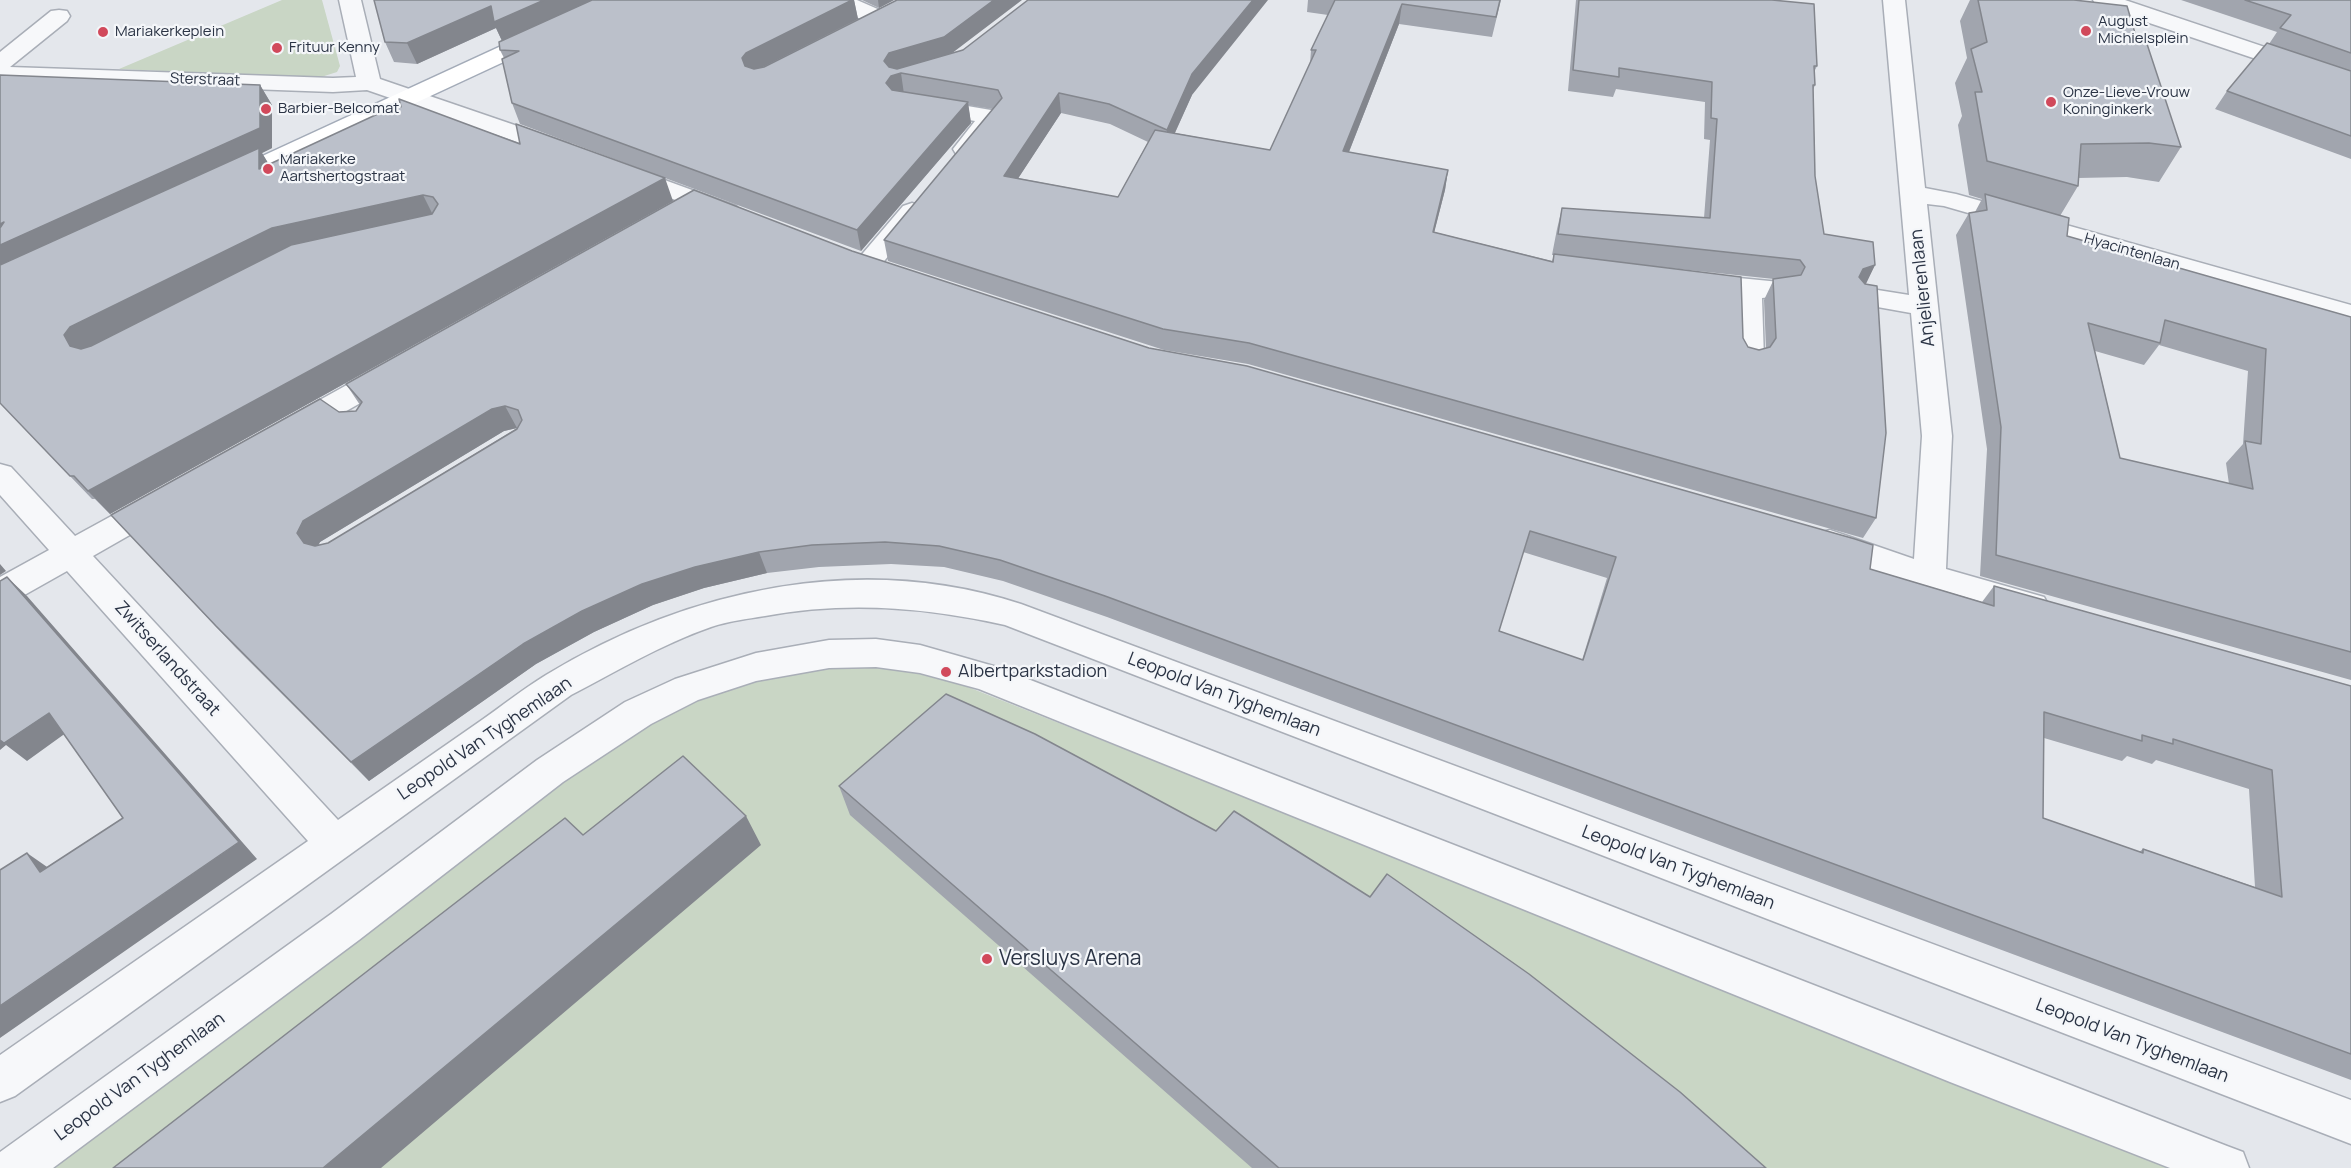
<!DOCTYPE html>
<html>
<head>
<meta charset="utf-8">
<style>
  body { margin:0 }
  canvas { display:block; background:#e4e7ec }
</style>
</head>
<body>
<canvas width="2351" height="1168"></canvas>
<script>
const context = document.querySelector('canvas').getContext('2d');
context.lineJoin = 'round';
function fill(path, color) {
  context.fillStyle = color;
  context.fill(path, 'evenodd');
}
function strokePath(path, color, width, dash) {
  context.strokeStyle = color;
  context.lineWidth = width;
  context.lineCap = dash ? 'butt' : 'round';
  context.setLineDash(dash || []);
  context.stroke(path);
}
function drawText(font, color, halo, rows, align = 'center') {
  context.font = font + ' Manrope,sans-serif';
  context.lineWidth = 4.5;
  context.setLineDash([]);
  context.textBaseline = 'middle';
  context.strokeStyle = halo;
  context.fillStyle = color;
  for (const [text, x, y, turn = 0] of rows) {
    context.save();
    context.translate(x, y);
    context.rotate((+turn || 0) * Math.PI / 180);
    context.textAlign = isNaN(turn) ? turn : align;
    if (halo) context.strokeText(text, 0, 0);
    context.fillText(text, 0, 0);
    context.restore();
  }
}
const green = new Path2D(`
  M282,0h40l18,66 -3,6 -19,6 -199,-9z
  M853,665l48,4 67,18 1212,481h-2137l555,-417 87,-50 85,-27z`);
const minor = new Path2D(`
  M339,0h22l19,79 190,65 3,5 -3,5 -9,2 -9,-2 -185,-64 -34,2 -333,-12v-28l51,-41 8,-1 8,1 3,5 -3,5 -57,46 323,11 23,-1z
  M829,0h28l32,14 3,5 -3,5c-18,4 -40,-12 -57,-19z
  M1883,0h22l20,188 31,6 395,111v18l-407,-117 -17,-2 25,232 -6,133 98,28 5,9 -5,9 -12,4 -115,-33 -98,-35 -5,-9 5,-9 11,-3 84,29 8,-123 -11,-123 -56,-10 -4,-6 4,-6 10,-3 44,7z
  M2093,0h32l226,76v15l-255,-86z
  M926,99l65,11 8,2 4,5c-11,16 -25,42 -47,37l-3,-5 22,-28 -57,-10 -4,-5 4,-5z
  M626,166l110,40 4,5 -4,5 -9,3 -9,-3 -101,-38 -3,-5 3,-5z
  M912,203l9,3 4,5 -4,5 -45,55 -9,2 -9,-2 -4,-6 4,-6 45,-53z
  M1698,274l92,9 4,6 -4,6 -28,3 2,61 -4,7 -10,3 -10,-3 -4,-7 -1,-63 -47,-7 -3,-6 3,-6z
  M391,363l10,3 4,7 -4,7 -97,55 -11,4 -11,-4 -4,-7 4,-7 99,-55z
  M0,464l11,3 64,69 73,-40 11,-4 11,4 5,8 -5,8 -77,44 245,264c47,-33 94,-65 141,-98 23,-16 44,-33 67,-47 141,-86 315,-124 475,-71l1330,496v44l-1346,-519c-81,-18 -159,-24 -240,-9 -18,3 -37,5 -54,11 -49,17 -94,44 -140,68l-556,401 -15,6v-47l308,-214 -241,-270 -55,31 -12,4v-29l49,-27 -49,-55z
  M876,639l44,6 77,22 1230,479 16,6 6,16h-79l-220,-86 -971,-393 -59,-16 -44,-6 -47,1 -73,13 -58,19 -47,24 -88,58 -204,158 -306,228h-53v-16l331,-238 206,-154 88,-58 50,-23 81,-26 73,-13z`);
const major = new Path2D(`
  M601,0h28l-3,5 -389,181 -9,2 -9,-2 -3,-5 3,-5z`);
const wall = new Path2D(`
  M374,0h480l4,19 -94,48 187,-13 241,41 -17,38 95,17 40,-86 1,-14 17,-35 -21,-3 1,-12h193l-9,37 -93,-13 -50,128 99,18 -3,20 -11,42 118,29 2,-6h-2l5,-26 5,-21 142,10 6,-78 -6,-1 1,-37 -89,-13 -3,8 -45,-6 8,-91h196l45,66 -3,6 1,13 -2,5 2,86 9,58 51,31 -10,19 11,234 -13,20 -615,-174 -84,-14 -276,-89 -4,-21 109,-131 -25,-4 3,18 -110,128 -341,-127 -8,-21 -8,-45 -4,-8 2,-9 -6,-13 -79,36 -23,-2 -9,-20zM1061,113l49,11 38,18 -30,55 -100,-19zM1641,265l133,14 -10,21 2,48 -7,2 -11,-3 -5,-9z
  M862,0h32l-15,8z
  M1970,0h104l63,40 44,107 -22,35 -32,-5 -49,1v8l-18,30 7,20 284,81v363l-371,-104 7,-127 -31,-214 13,-22 6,-1 7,-13 -13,-4 -11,-70 4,-9 -7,-33 12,-25 -7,-37zM2159,345l89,26 -5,73 -17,19 3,21 -109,-26 -25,-107 49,14z
  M2181,0h170v159l-136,-50 12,-18 42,-47 8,-12z
  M260,85l12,20v43l-10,5 7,12 132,-58 272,94 -563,313 -15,-15h-3l-92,-96z
  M852,251l297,97 721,221 112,33 12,-16 357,100v394l-1244,-463 -104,-36 -59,-14 -53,-3 -72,3 -52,6 -63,15 -51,17 -59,27 -58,32 -167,117 -134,-134 -124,-132 228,-103 17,-1 4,-6 -14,-21zM517,428l-189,115 -10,2 2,-3 184,-111zM1523,552l84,26 -25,82 -83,-29zM2044,738l78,23 5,-5 25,8 4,-4 93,29 6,98 -112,-38 -4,3 -96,-34z
  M839,786l927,382h-514l-402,-353z`);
const shadedWall = new Path2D(`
  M544,0h52l-93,43 -7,-15 -79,36 -10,-21 84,-37z
  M852,0h2l4,19 -107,54 -4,6 -5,-21 4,-5z
  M878,0h16l-15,8z
  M994,0h28l-75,57 -46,16 3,21 -10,3 -8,-14 -2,-22 5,-8z
  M1253,0h15l-76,95 -25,55v-20l25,-56z
  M1402,4l-3,20 -58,148 2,-21z
  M260,85l12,20v43l-10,5 11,18 -273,101v-48z
  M1059,93l2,20 -55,84 -2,-21z
  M968,102l3,21 -110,128 -4,-21z
  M1448,170l-3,20 -16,63 4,-21z
  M665,178l8,23 -563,313 -22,-23z
  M423,195l12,24 -351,140 -14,-13 -6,-11 6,-8 202,-99z
  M1875,265l-10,21 -12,4 10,-21z
  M505,406l12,22 -13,3 -184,111 -6,12 -10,-11 -7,-10 6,-12 189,-112z
  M759,552l8,21 -63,15 -51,17 -59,27 -58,32 -167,117 -18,-19 172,-118 59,-33 60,-27 53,-17z
  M0,564l6,7 -6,4z
  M7,577l20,19 230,263 -257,179v-32l239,-164z
  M49,713l21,17 -43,31 -21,-16 -6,5v-11z
  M746,816l15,29 -380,323h-58z
  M27,853l23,16 -10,3z`);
const building = new Path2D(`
  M374,0h170l-50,22 -3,-16 -84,37 -22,-1z
  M592,0h260l-106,53 -4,5 3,8 9,3 10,-2 133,-67h97l-50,37 -55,16 -5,8 5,6 8,2 66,-19 65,-50h225l-61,74 -25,56 -58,-26 -50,-11 -55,83 114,21 37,-67 115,20 46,-100h-5l24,-50h165l-4,17 -94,-13 -59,147 105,19 -15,62 120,30 1,-8 187,23 2,61 5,9 11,3 11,-3 6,-9 -3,-59 28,-4 4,-8 -5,-7 -242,-26 4,-26 148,10 7,-99 -6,-1 1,-36 -93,-14v9l-46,-7 6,-70h193l42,4 3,62h-3l1,19h-2l2,91 9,58 49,8 2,23 -12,4 -4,8 6,7 12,2 9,147 -10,85 -627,-175 -86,-14 -279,-89 118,-142 -4,-8 -97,-17 -10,3 -5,7 6,7 76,12 -111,128 -345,-127 -10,-44 17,-8 -19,-1 -1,-8z
  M1978,0h96l53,6 10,34 10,4 34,103 -32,-4 -68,1 -3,42 -91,-25 -12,-69h7l-11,-43 16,-7z
  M2245,0h106v53l-71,-25 11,-13z
  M2267,43l84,28v65l-124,-45z
  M0,75l260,10v43l-260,117v-17l4,-6 -4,2z
  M399,99l121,45 -4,-20 149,54 -577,313 -14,-15h-4l-70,-73v-138l259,-117v21l138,-64 4,2zM423,195l10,2 5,7 -6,10 -141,31 -200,101 -10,3 -11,-3 -6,-11 6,-8 202,-99z
  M694,190l158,61 297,97 98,18 608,173 18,6 -3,24 124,37v-20l357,100v368l-1246,-458 -105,-36 -61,-14 -54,-4 -73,3 -53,7 -64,15 -53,17 -60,27 -59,33 -172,118 -135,-136 -105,-111 209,-116 19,13 17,-1 6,-9 -16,-18zM505,406l13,4 4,10 -5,9 -189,114 -13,3 -11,-3 -7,-10 6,-12 189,-112zM1530,531l86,26 -33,103 -84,-29zM2044,712l98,29v-6l31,9v-5l99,31 10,127 -139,-48v4l-100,-35z
  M1985,194l84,24 -2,18 284,81v335l-355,-97 5,-128 -32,-214 18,-3zM2165,320l101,29 -5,95 -16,-3 8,48 -133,-31 -32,-135 72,20z
  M7,577l232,265 -239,164v-136l27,-17 13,19 83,-54 -74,-105 -45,30 -4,-3v-159z
  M946,694l89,40 181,97 18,-20 136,86 17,-23 142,100 151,118 86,76h-487l-440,-382z
  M683,756l63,60 -423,352h-210l452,-350 18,17z`);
const markers = [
  [2086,31,6,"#d1495b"],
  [103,32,6,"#d1495b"],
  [277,48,6,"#d1495b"],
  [2051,102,6,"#d1495b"],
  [266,109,6,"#d1495b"],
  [268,169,6,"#d1495b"],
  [946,672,6,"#d1495b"],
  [987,959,6,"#d1495b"]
];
const farPoinames = [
  ["August",2098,22],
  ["Michielsplein",2098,39],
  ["Mariakerkeplein",115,32],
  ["Frituur Kenny",289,48],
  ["Onze-Lieve-Vrouw",2063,93],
  ["Koninginkerk",2063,110],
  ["Barbier-Belcomat",278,109],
  ["Mariakerke",280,160],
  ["Aartshertogstraat",280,177]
];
const farStreetnames = [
  ["Sterstraat",205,80,2],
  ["Hyacintenlaan",2132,252,16]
];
const streetNames = [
  ["Anjelierenlaan",1923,288,-96],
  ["Zwitserlandstraat",167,659,48],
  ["Leopold Van Tyghemlaan",1224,695,21],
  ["Leopold Van Tyghemlaan",485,739,-34],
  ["Leopold Van Tyghemlaan",1678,868,21],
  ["Leopold Van Tyghemlaan",2132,1041,21],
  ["Leopold Van Tyghemlaan",140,1077,-36]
];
const poiNames = [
  ["Albertparkstadion",958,672]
];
const nearPoinames = [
  ["Versluys Arena",999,959]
];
fill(green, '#c9d6c5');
strokePath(minor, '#a9aeb7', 3);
strokePath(major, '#a3abb8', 3);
fill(minor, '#f7f8fa');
fill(major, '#fff');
fill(wall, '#a1a5ae');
fill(shadedWall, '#83868d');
fill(building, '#bbc0ca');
strokePath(building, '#83868d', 1.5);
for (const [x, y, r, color] of markers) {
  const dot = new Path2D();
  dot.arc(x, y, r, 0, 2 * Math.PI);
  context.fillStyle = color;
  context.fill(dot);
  strokePath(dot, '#f4f6f9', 2);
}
drawText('15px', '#2b3445', '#f4f6f9', farPoinames, 'left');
drawText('15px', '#2b3445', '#f4f6f9', farStreetnames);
drawText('18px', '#2b3445', '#f4f6f9', streetNames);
drawText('18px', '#2b3445', '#f4f6f9', poiNames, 'left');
drawText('21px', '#2b3445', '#f4f6f9', nearPoinames, 'left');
</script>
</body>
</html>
